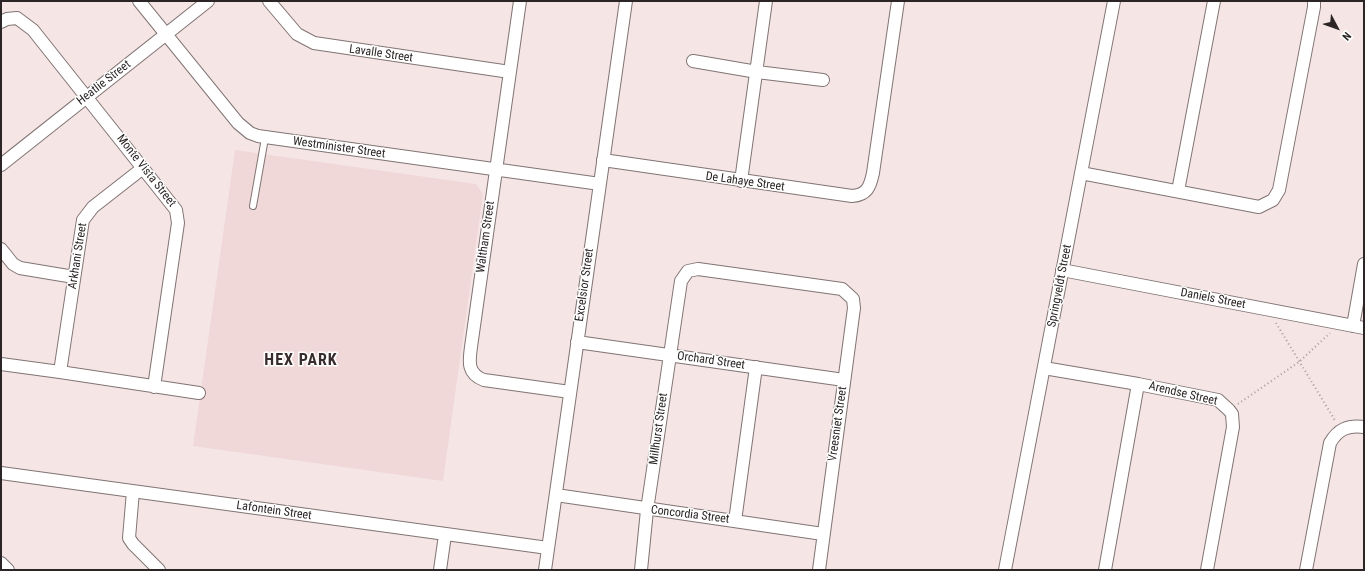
<!DOCTYPE html>
<html>
<head>
<meta charset="utf-8">
<style>
  body { margin:0 }
  #map { position:relative; width:1365px; height:571px; overflow:hidden; background:#f5e5e5; font-family:"Roboto Condensed",sans-serif }
  canvas { display:block }
  .frame { position:absolute; inset:0; border:2px solid #2b2525; pointer-events:none }
  .north { position:absolute; left:1317px; top:8px; width:40px; height:40px; -webkit-text-stroke:3px #fff; paint-order:stroke; rotate:131deg; font-size:11px; font-weight:700; line-height:16px; text-align:center; color:#2b2525 }
  .north::after { content:''; display:block; margin:auto; width:14px; height:18px; background:#2b2525; clip-path:polygon(50% 0,100% 100%,50% 72%,0 100%) }
</style>
</head>
<body>
<div id="map">
<canvas width="1365" height="571"></canvas>
<div class="frame"></div>
<div class="north">N</div>
</div>
<script>
const context = document.querySelector('canvas').getContext('2d');
context.lineJoin = 'round';
function fill(path, color) {
  context.fillStyle = color;
  context.fill(path, 'evenodd');
}
function strokePath(path, color, width, dash) {
  context.strokeStyle = color;
  context.lineWidth = width;
  context.lineCap = dash ? 'butt' : 'round';
  context.setLineDash(dash || []);
  context.stroke(path);
}
function drawText(font, color, halo, rows, align = 'center') {
  context.font = font + ' "Roboto Condensed",sans-serif';
  context.lineWidth = 3;
  context.setLineDash([]);
  context.textBaseline = 'middle';
  context.strokeStyle = halo;
  context.fillStyle = color;
  for (const [text, x, y, turn = 0] of rows) {
    context.save();
    context.translate(x, y);
    context.rotate((+turn || 0) * Math.PI / 180);
    context.textAlign = isNaN(turn) ? turn : align;
    if (halo) context.strokeText(text, 0, 0);
    context.fillText(text, 0, 0);
    context.restore();
  }
}
const built = new Path2D(`
  M235,150l241,34 7,10 -40,287 -250,-35z`);
const path = new Path2D(`
  M1276,323l60,99
  M1238,404l61,-42 31,-29`);
const lane = new Path2D(`
  M253,206l12,-68`);
const street = new Path2D(`
  M139,1l99,122 12,10 8,3 342,48
  M269,1l28,33 17,9 196,29
  M520,1l-49,346c-2,14 -4,27 13,33l86,12
  M1,22l6,-3 10,-1 16,12 143,180 2,13 -24,164
  M693,61l64,11 66,8
  M603,160l249,36c15,-1 18,-9 21,-23l25,-172
  M1,165l207,-164
  M1081,173l178,34 14,-7 6,-10 35,-183v-6
  M741,181l25,-180
  M1178,191l36,-190
  M1,249l12,15 7,4 54,9
  M1062,270l302,58
  M1353,326l11,-62
  M577,342l267,38
  M1,364l59,8 139,21
  M1044,368l94,16 80,16 11,10 3,4 1,13 -26,143
  M60,372l23,-152 10,-13 50,-39
  M1,473l547,75
  M133,491l-4,47 4,6 26,26
  M556,495l267,39
  M735,521l21,-154
  M1,563l7,7
  M440,570l5,-35
  M545,570l81,-569
  M641,570l6,-60 34,-229 7,-10 10,-2 144,20 11,10 1,9 -35,262
  M1005,570l109,-569
  M1105,570l33,-186
  M1306,570l24,-127c8,-14 18,-18 34,-16`);
const streetNames = [
  ["Lavalle Street",381,54,8],
  ["Heatlie Street",104,83,-38],
  ["Westminister Street",339,148,8],
  ["Monte Vista Street",146,171,52],
  ["De Lahaye Street",745,182,8],
  ["Waltham Street",486,237,-82],
  ["Arkhani Street",78,256,-81],
  ["Excelsior Street",585,285,-82],
  ["Springveldt Street",1060,286,-79],
  ["Daniels Street",1213,299,11],
  ["Orchard Street",711,361,8],
  ["Arendse Street",1183,394,13],
  ["Vreesniet Street",838,424,-82],
  ["Millhurst Street",659,429,-82],
  ["Lafontein Street",274,511,8],
  ["Concordia Street",690,515,7]
];
const districtNames = [
  ["HEX PARK",301,361]
];
fill(built, '#f1d8d8');
strokePath(lane, '#827474', 8);
strokePath(street, '#827474', 14);
strokePath(path, '#a69a9a', 2, [1, 3]);
strokePath(lane, '#fff', 6);
strokePath(street, '#fff', 12);
drawText('12px', '#2b2525', '#fff', streetNames);
context.letterSpacing = '1px';
drawText('bold 16px', '#382c2c', '#fff', districtNames);
context.letterSpacing = '0px';
</script>
</body>
</html>
